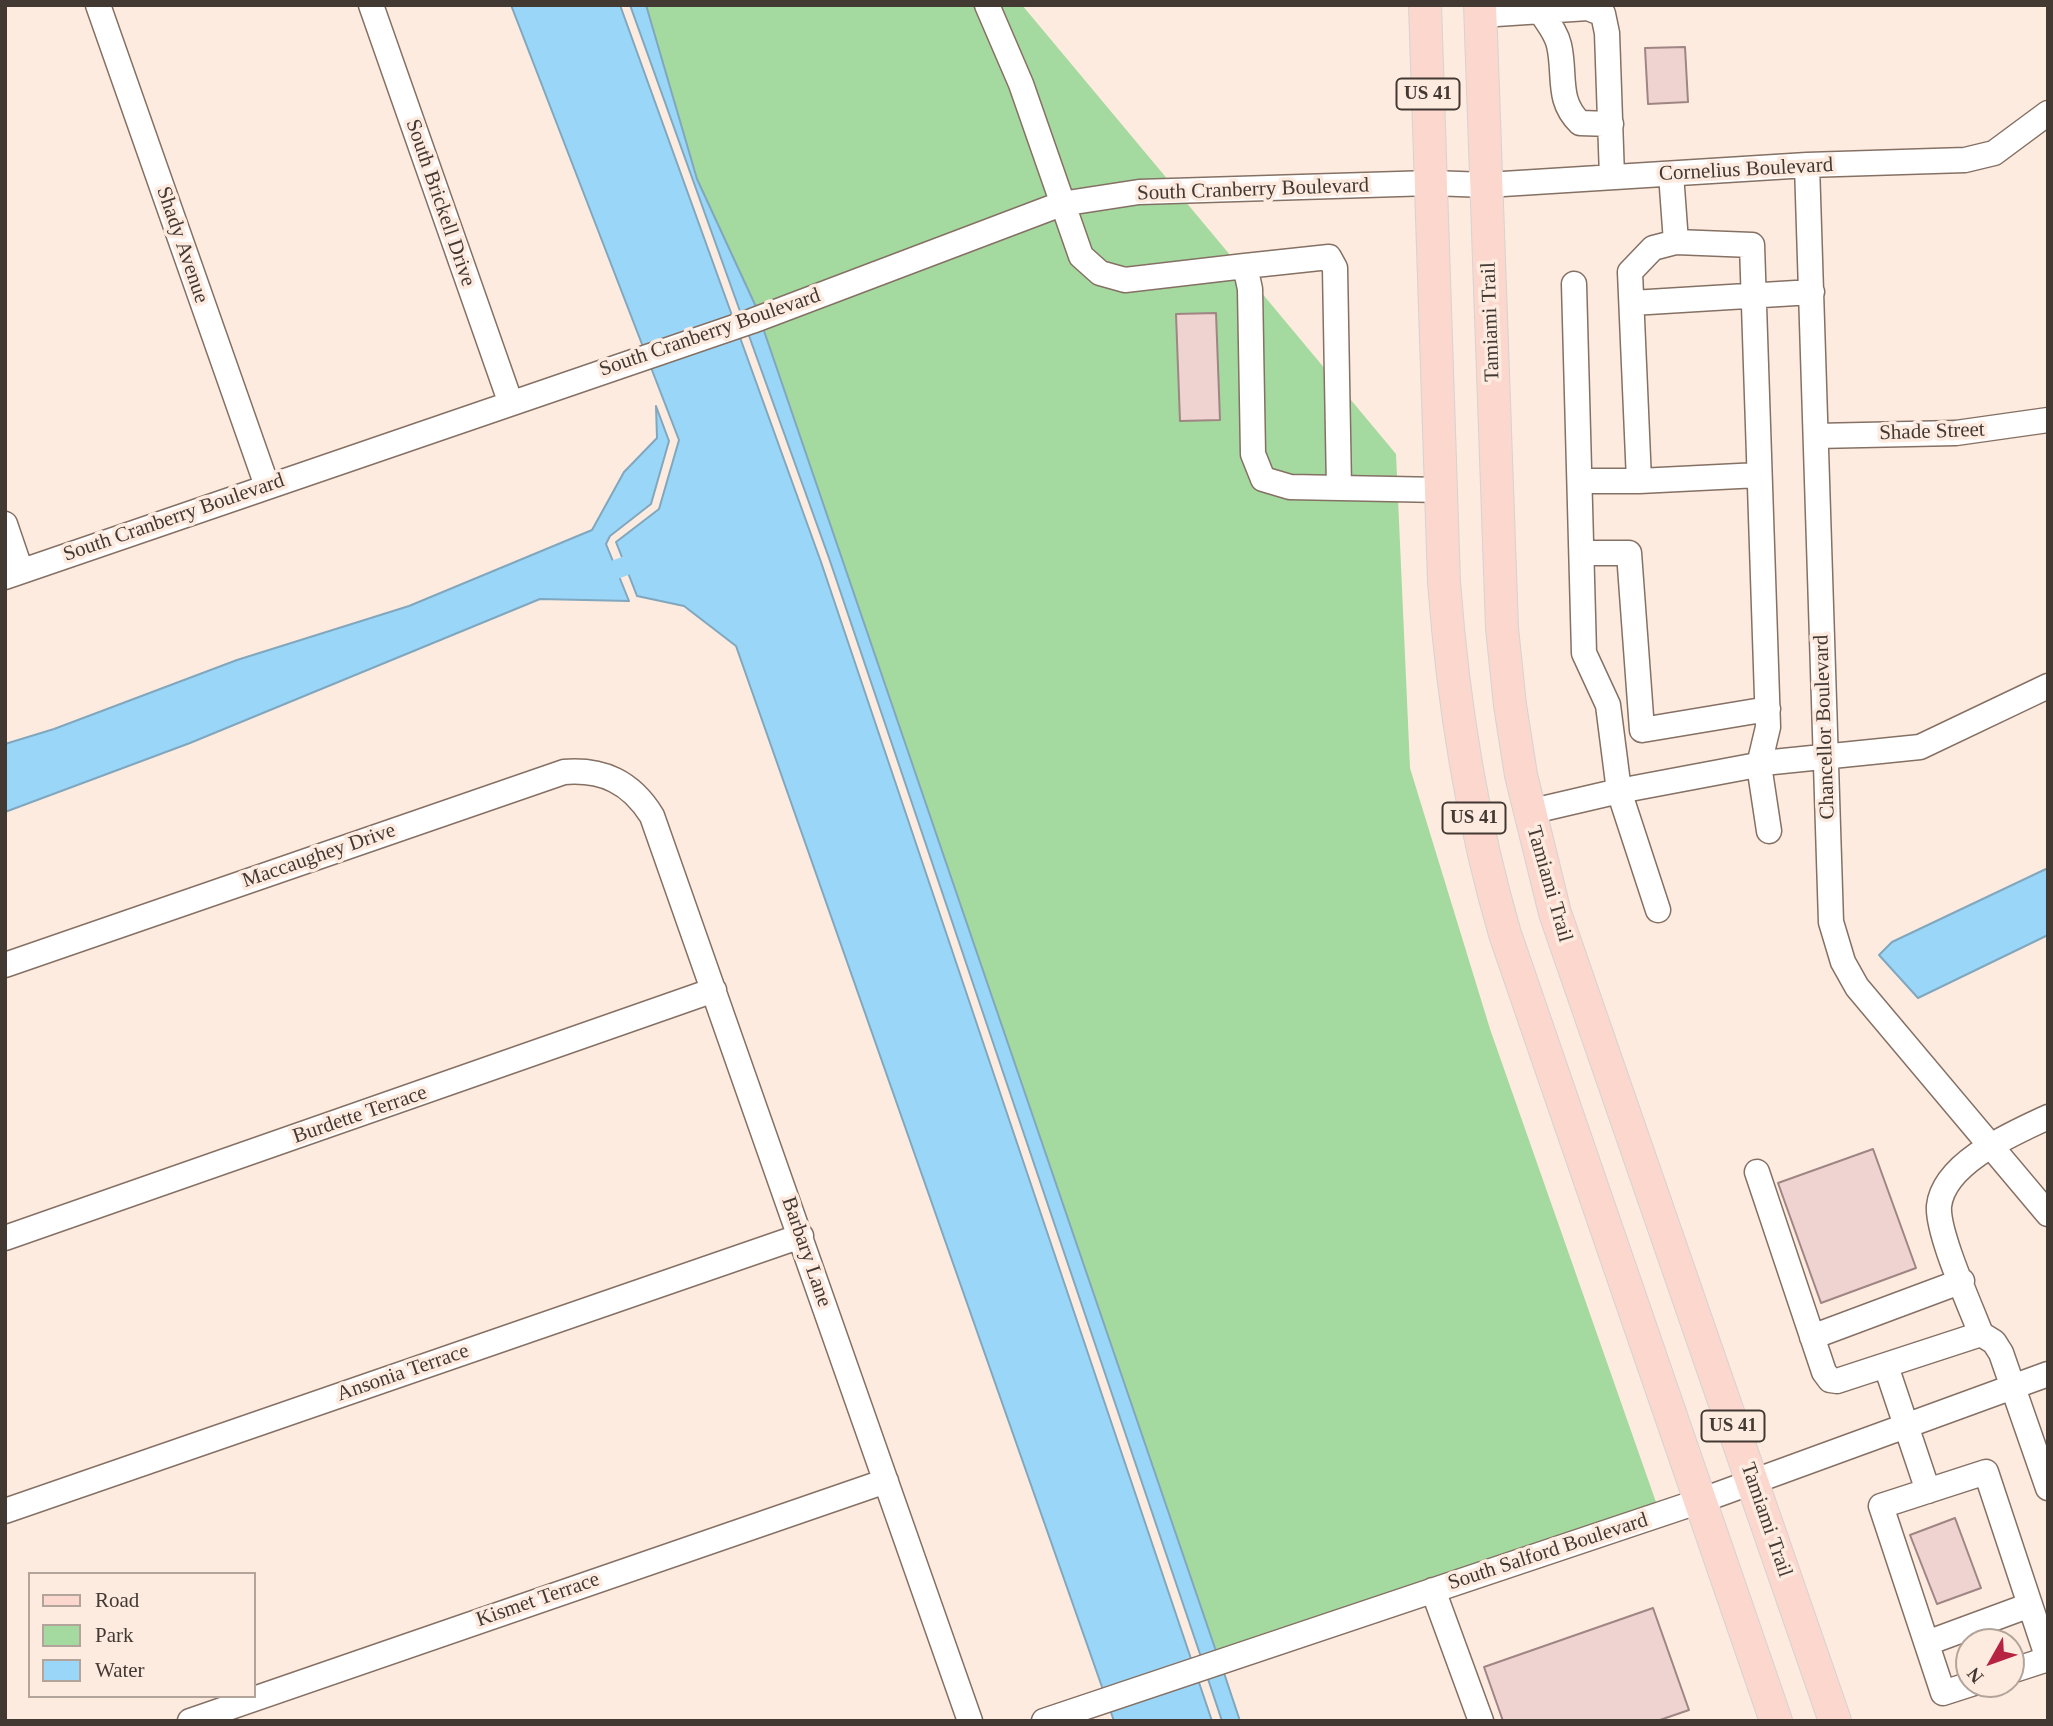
<!DOCTYPE html>
<html>
<head>
<meta charset="utf-8">
<style>
  body { margin:0 }
  #map { position:relative; width:2053px; height:1726px; overflow:hidden; background:#feebe0; font-family:Georgia,serif }
  canvas { display:block }
  .frame { position:absolute; inset:0; border:7px solid #423933; pointer-events:none }
  .legend { position:absolute; left:28px; top:1572px; width:228px; height:126px; box-sizing:border-box; background:#feebe0; border:2px solid #b3a49b; margin:0; padding:9px 12px; list-style:none; font-size:21px; color:#423933 }
  .legend li { display:flex; align-items:center; gap:14px; height:35px }
  .legend b { width:35px; border:2px solid #b3a49b }
  .north { position:absolute; left:1955px; top:1628px; width:70px; height:70px; box-sizing:border-box; background:#feebe0; border:2px solid #b3a49b; border-radius:50%; rotate:230deg; font-size:19px; font-weight:700; line-height:28px; text-align:center; color:#423933 }
  .north::after { content:''; display:block; margin:auto; width:24px; height:32px; background:#b62442; clip-path:polygon(50% 0,100% 100%,50% 72%,0 100%) }
</style>
</head>
<body>
<div id="map">
<canvas width="2053" height="1726"></canvas>
<div class="frame"></div>
<ul class="legend">
<li><b style="height:9px;background:#fbd7ce"></b>Road</li>
<li><b style="height:19px;background:#a4d99f"></b>Park</li>
<li><b style="height:19px;background:#9ad6f8"></b>Water</li>
</ul>
<div class="north">N</div>
</div>
<script>
const context = document.querySelector('canvas').getContext('2d');
context.lineJoin = 'round';
function fill(path, color) {
  context.fillStyle = color;
  context.fill(path, 'evenodd');
}
function strokePath(path, color, width, dash) {
  context.strokeStyle = color;
  context.lineWidth = width;
  context.lineCap = dash ? 'butt' : 'round';
  context.setLineDash(dash || []);
  context.stroke(path);
}
function drawText(font, color, halo, rows, align = 'center') {
  context.font = font + ' Georgia,serif';
  context.lineWidth = 7;
  context.setLineDash([]);
  context.textBaseline = 'middle';
  context.strokeStyle = halo;
  context.fillStyle = color;
  for (const [text, x, y, turn = 0] of rows) {
    context.save();
    context.translate(x, y);
    context.rotate((+turn || 0) * Math.PI / 180);
    context.textAlign = isNaN(turn) ? turn : align;
    if (halo) context.strokeText(text, 0, 0);
    context.fillText(text, 0, 0);
    context.restore();
  }
}
const green = new Path2D(`
  M646,5h328l37,84 37,109 -291,111 -60,-130z
  M999,5h23l147,176 -100,11 -17,-56z
  M1185,201l211,253 14,314 80,261 167,476 -441,146 -453,-1323 300,-114 75,-11z`);
const water = new Path2D(`
  M511,5h109l201,557 391,1159h-98l-378,-1075 -52,-40 -47,-10 -21,-54 43,-33 20,-69z
  M630,5h16l51,174 60,130 -16,5z
  M763,328l453,1323 -15,6 -372,-1099 -81,-225z
  M656,406l13,35 -18,63 -41,32 -4,8 23,57 -89,-2 -350,144 -185,69v-68l49,-15 183,-69 172,-54 183,-76 32,-58 33,-34z
  M2048,868v67l-130,63 -39,-43 13,-13z
  M1223,1670l17,51h-18l-15,-45z`);
const canal = new Path2D(`
  M593,578l32,-12`);
const building = new Path2D(`
  M1685,47l3,55 -40,2 -3,-56z
  M1216,313l4,107 -40,1 -4,-107z
  M1873,1149l43,119 -95,35 -43,-120z
  M1955,1518l26,70 -44,16 -27,-69z
  M1653,1608l36,102 -32,11h-154l-19,-54z`);
const minor = new Path2D(`
  M98,5l169,481
  M371,5l139,396
  M987,5l34,79 60,172 19,17 25,7 120,-14 5,23 3,165 10,25 27,8 151,3
  M1540,11c7,11 16,21 19,34 7,30 -3,55 21,78l31,1
  M1481,15l107,-7 15,6 4,19 5,144
  M1807,165l24,757 12,40 14,25 191,227
  M1676,242l76,3 16,482 -9,38 10,66
  M1245,266l84,-9 6,11 4,220
  M1632,303l180,-11
  M1816,436l140,-3 92,-13
  M1580,481h59l-9,-209 23,-24 23,-6 -5,-68
  M1639,481l120,-6
  M5,524l16,47
  M1582,553h47l13,177 126,-21
  M5,577l747,-256 309,-117 78,-12 292,-9 56,2 320,-20 158,-5 29,-7 54,-40
  M1529,812l90,-21 -11,-86 -24,-52 -10,-369
  M1658,910l-39,-119 154,-29 147,-15 128,-61
  M5,965l559,-193c39,-3 67,10 88,44l318,905
  M1757,1172l67,200 6,8 7,1 144,-47c-11,-29 -44,-101 -42,-128 5,-44 75,-73 109,-89
  M5,1238l709,-248
  M1981,1334l13,8 7,11 47,135
  M1812,1337l150,-56
  M1886,1366l42,125
  M5,1511l796,-275
  M1433,1590l48,131
  M1927,1643l103,-38
  M1971,1684l-28,9 -62,-187 105,-34 62,187 -37,12
  M190,1721l696,-240
  M1044,1721l656,-220 348,-127`);
const major = new Path2D(`
  M1425,5l19,577c9,121 27,236 61,352l271,787
  M1480,5l22,623 8,77 11,70 34,138 280,808`);
const shields = [
  [1428,94,63],
  [1474,818,63],
  [1733,1426,63]
];
const shieldNames = [
  ["US 41",1428,94],
  ["US 41",1474,818],
  ["US 41",1733,1426]
];
const streetNames = [
  ["Cornelius Boulevard",1746,170,-3],
  ["South Cranberry Boulevard",1253,190,-2],
  ["South Brickell Drive",440,203,71],
  ["Shady Avenue",182,245,71],
  ["Tamiami Trail",1491,322,-92],
  ["South Cranberry Boulevard",710,333,-19],
  ["Shade Street",1932,432,-2],
  ["South Cranberry Boulevard",174,518,-19],
  ["Chancellor Boulevard",1825,727,-92],
  ["Maccaughey Drive",319,856,-19],
  ["Tamiami Trail",1549,884,74],
  ["Burdette Terrace",360,1115,-19],
  ["Barbary Lane",806,1252,71],
  ["Ansonia Terrace",403,1373,-19],
  ["Tamiami Trail",1766,1520,71],
  ["South Salford Boulevard",1548,1552,-18],
  ["Kismet Terrace",538,1600,-19]
];
fill(green, '#a4d99f');
fill(water, '#9ad6f8');
strokePath(water, '#80a7bd', 2);
strokePath(canal, '#9ad6f8', 19);
fill(building, '#efd3d1');
strokePath(building, '#9f8583', 2);
strokePath(minor, '#857064', 27);
strokePath(major, '#d5d3d2', 34);
strokePath(minor, '#fff', 24);
strokePath(major, '#fbd7ce', 32);
for (const [x, y, w] of shields) {
  const box = new Path2D();
  box.roundRect(x - w / 2, y - 15.5, w, 31, 5);
  context.fillStyle = '#feebe0';
  context.fill(box);
  strokePath(box, '#423933', 2);
}
drawText('bold 19px', '#423933', null, shieldNames);
drawText('21px', '#423933', '#feebe0', streetNames);
</script>
</body>
</html>
